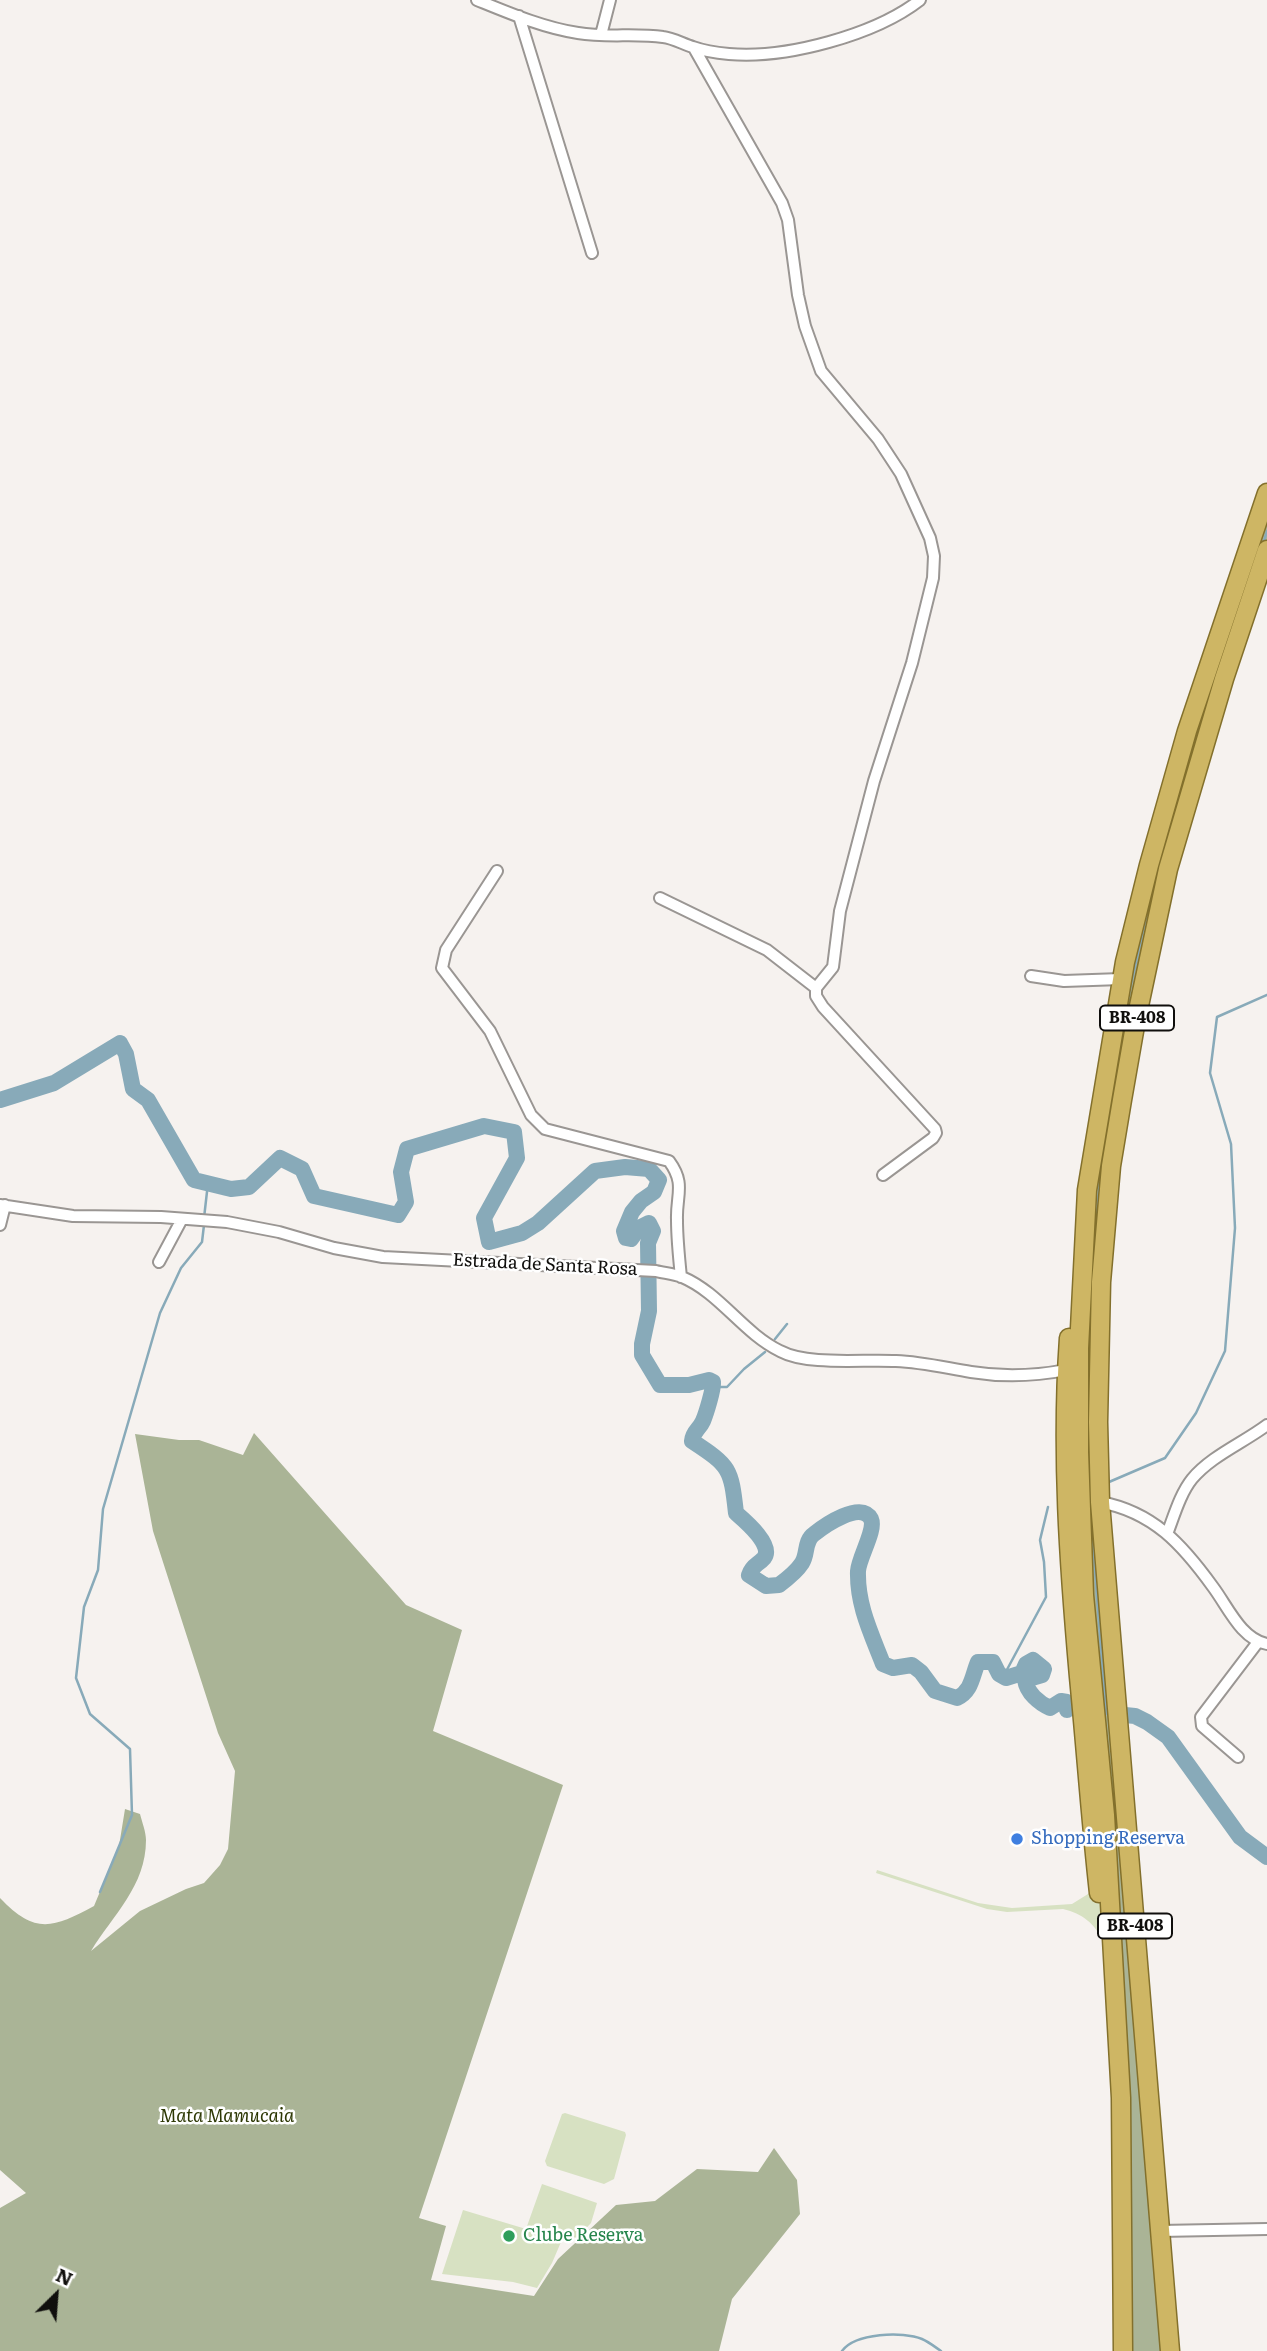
<!DOCTYPE html>
<html>
<head>
<meta charset="utf-8">
<style>
  body { margin:0 }
  #map { position:relative; width:1267px; height:2351px; overflow:hidden; background:#f6f2ef; font-family:Literata,serif }
  canvas { display:block }
  .north { position:absolute; left:21px; top:2260px; width:70px; height:70px; -webkit-text-stroke:5px #fff; paint-order:stroke; rotate:25deg; font-size:19px; font-weight:700; line-height:28px; text-align:center; color:#100f0d }
  .north::after { content:''; display:block; margin:auto; width:24px; height:32px; background:#100f0d; clip-path:polygon(50% 0,100% 100%,50% 72%,0 100%) }
</style>
</head>
<body>
<div id="map">
<canvas width="1267" height="2351"></canvas>
<div class="north">N</div>
</div>
<script>
const context = document.querySelector('canvas').getContext('2d');
context.lineJoin = 'round';
function fill(path, color) {
  context.fillStyle = color;
  context.fill(path, 'evenodd');
}
function strokePath(path, color, width, dash) {
  context.strokeStyle = color;
  context.lineWidth = width;
  context.lineCap = dash ? 'butt' : 'round';
  context.setLineDash(dash || []);
  context.stroke(path);
}
function drawText(font, color, halo, rows, align = 'center') {
  context.font = font + ' Literata,serif';
  context.lineWidth = 5;
  context.setLineDash([]);
  context.textBaseline = 'middle';
  context.strokeStyle = halo;
  context.fillStyle = color;
  for (const [text, x, y, turn = 0] of rows) {
    context.save();
    context.translate(x, y);
    context.rotate((+turn || 0) * Math.PI / 180);
    context.textAlign = isNaN(turn) ? turn : align;
    if (halo) context.strokeText(text, 0, 0);
    context.fillText(text, 0, 0);
    context.restore();
  }
}
const green = new Path2D(`
  M877,1870l101,33 34,5 60,-4 16,-10 10,-12 8,59h-3c-9,-18 -20,-27 -40,-32l-56,3 -20,-3 -111,-36z
  M565,2113l60,19 1,3 -12,44 -10,5 -57,-18 -2,-5 17,-47z
  M542,2184l55,19 -6,20 -14,15 -13,-3 -12,28 -15,25 -24,-6 -71,-8 21,-64 63,19z`);
const forest = new Path2D(`
  M1267,517v25l-37,111 -124,506 -5,447 60,745h-33l-46,-952 13,-214 30,-198 56,-210z
  M254,1433l152,172 56,25 -29,101 130,54 -144,433 27,8 -15,54 103,16 24,-37 58,-54 39,-4 42,-32 61,3 16,-24 23,32 3,34 -68,85 -13,52h-719v-143l26,-15 -26,-23v-272c35,37 53,30 94,8l25,-60 6,-37 15,5c2,8 6,18 6,26 0,46 -33,75 -55,111l49,-40 46,-22 18,-6 16,-18 8,-16 7,-78 -17,-38 -65,-202 -18,-97 44,6h20l44,15z`);
const stream = new Path2D(`
  M1263,544l4,-13
  M1127,1003c20,-93 42,-187 74,-277
  M204,1218l4,-35
  M1092,1253l15,-133
  M775,1339l12,-15
  M1088,1371v99
  M714,1387h13l17,-18 21,-17
  M1109,1482l56,-24 31,-45 29,-62 10,-123 -4,-84 -21,-71 7,-56 50,-22
  M1089,1490l17,224
  M1003,1677l43,-80 -2,-35 -4,-22 8,-33
  M100,1892l32,-77 -2,-66 -40,-35 -14,-36 8,-71 14,-37 5,-61 57,-196 21,-45 21,-26 2,-17
  M842,2351c13,-18 61,-20 80,-12 7,3 13,8 19,12`);
const river = new Path2D(`
  M0,1100l54,-17 66,-40 6,11 7,35 15,11 46,80 37,9 18,-2 31,-29 22,11 12,27 84,19 8,-13 -5,-30 6,-23 77,-23 30,6 3,26 -33,60 5,24 33,-9 16,-10 57,-52 30,-4 24,2 10,11 -5,12 -13,9 -9,11 -8,19 2,7 5,1 8,-11 10,-5 4,8 -5,12 1,68 -7,33v11l18,30h29l20,-5 4,2c1,6 -7,32 -10,39 -4,9 -10,10 -11,20 38,25 39,27 44,72 8,7 38,32 28,45 -6,7 -12,7 -15,17l17,11 13,-1c8,-6 18,-14 23,-22 6,-9 2,-22 12,-29 10,-8 47,-34 57,-15 5,11 -12,38 -13,52 -1,34 13,62 25,93l10,4 19,-3 9,7 14,19 22,7c15,-7 15,-22 21,-36h15l6,12 7,4 16,-5 4,-9 7,-4 11,9 -2,6 -17,5c2,13 14,23 25,28l11,-7 6,1v8
  M1125,1715l10,1 12,6 21,15 72,100 27,20`);
const minor = new Path2D(`
  M477,0c32,13 67,28 101,33 28,5 57,0 85,4 10,1 20,7 30,10 11,4 25,6 36,7 57,5 146,-19 191,-54
  M519,16l73,237
  M601,35l9,-35
  M694,48l88,155 6,17 10,75 7,31 16,45 57,68 23,35 29,64 4,18 -1,22 -21,85 -38,118 -34,130 -7,56 -17,21v8l7,11 112,122 1,4 -3,5 -50,37
  M497,871l-51,79 -4,18 48,63 41,84 14,14 124,32c17,23 7,34 8,59 0,19 2,38 4,57
  M660,898l107,52 49,38
  M1031,976l33,5 57,-2
  M0,1205l73,11 88,1 66,5 52,10 55,16 49,9 273,14c8,2 18,3 26,6 38,16 61,56 98,74 28,15 83,8 116,10 26,1 50,7 75,11 31,5 64,4 95,-2
  M0,1225l5,-20
  M159,1262l23,-43
  M1100,1502c53,10 82,42 113,85 15,20 28,52 54,57
  M1167,1534c7,-18 13,-40 25,-55 19,-23 51,-36 75,-54
  M1238,1757l-36,-31 -1,-9 57,-75
  M1160,2231l107,-2`);
const trunk = new Path2D(`
  M1069,1338c-8,114 0,226 10,339 7,72 12,144 20,216
  M1123,2351l-2,-253 -16,-283 -21,-220 -5,-143v-104l8,-158 38,-228 24,-97 38,-134 80,-238
  M1170,2351l-70,-849 -2,-80 3,-140 10,-116 11,-66 14,-80 32,-151 56,-190 43,-129`);
const markers = [
  [1017,1839,7,"#3f7fe0"],
  [509,2236,7,"#2e9e5b"]
];
const shields = [
  [1137,1018,74],
  [1135,1926,74]
];
const shieldNames = [
  ["BR-408",1137,1018],
  ["BR-408",1135,1926]
];
const streetNames = [
  ["Estrada de Santa Rosa",545,1265,3]
];
const shopNames = [
  ["Shopping Reserva",1031,1839]
];
const parkNames = [
  ["Mata Mamucaia",227,2117]
];
const leisureNames = [
  ["Clube Reserva",523,2236]
];
fill(green, '#d7e1c2');
fill(forest, '#aab496');
strokePath(stream, '#88aab9', 2.5);
strokePath(river, '#88aab9', 16);
strokePath(minor, '#9a9693', 14);
strokePath(trunk, '#83702c', 21);
strokePath(minor, '#fff', 10);
strokePath(trunk, '#ceb664', 18);
for (const [x, y, r, color] of markers) {
  const dot = new Path2D();
  dot.arc(x, y, r, 0, 2 * Math.PI);
  context.fillStyle = color;
  context.fill(dot);
  strokePath(dot, '#fff', 2.5);
}
for (const [x, y, w] of shields) {
  const box = new Path2D();
  box.roundRect(x - w / 2, y - 12.5, w, 25, 5);
  context.fillStyle = '#fff';
  context.fill(box);
  strokePath(box, '#100f0d', 2);
}
drawText('bold 16px', '#100f0d', null, shieldNames);
drawText('18px', '#100f0d', '#fff', streetNames);
drawText('18px', '#366cbe', '#fff', shopNames, 'left');
drawText('italic 18px', '#2d3804', '#fff', parkNames);
drawText('18px', '#27864d', '#fff', leisureNames, 'left');
</script>
</body>
</html>
